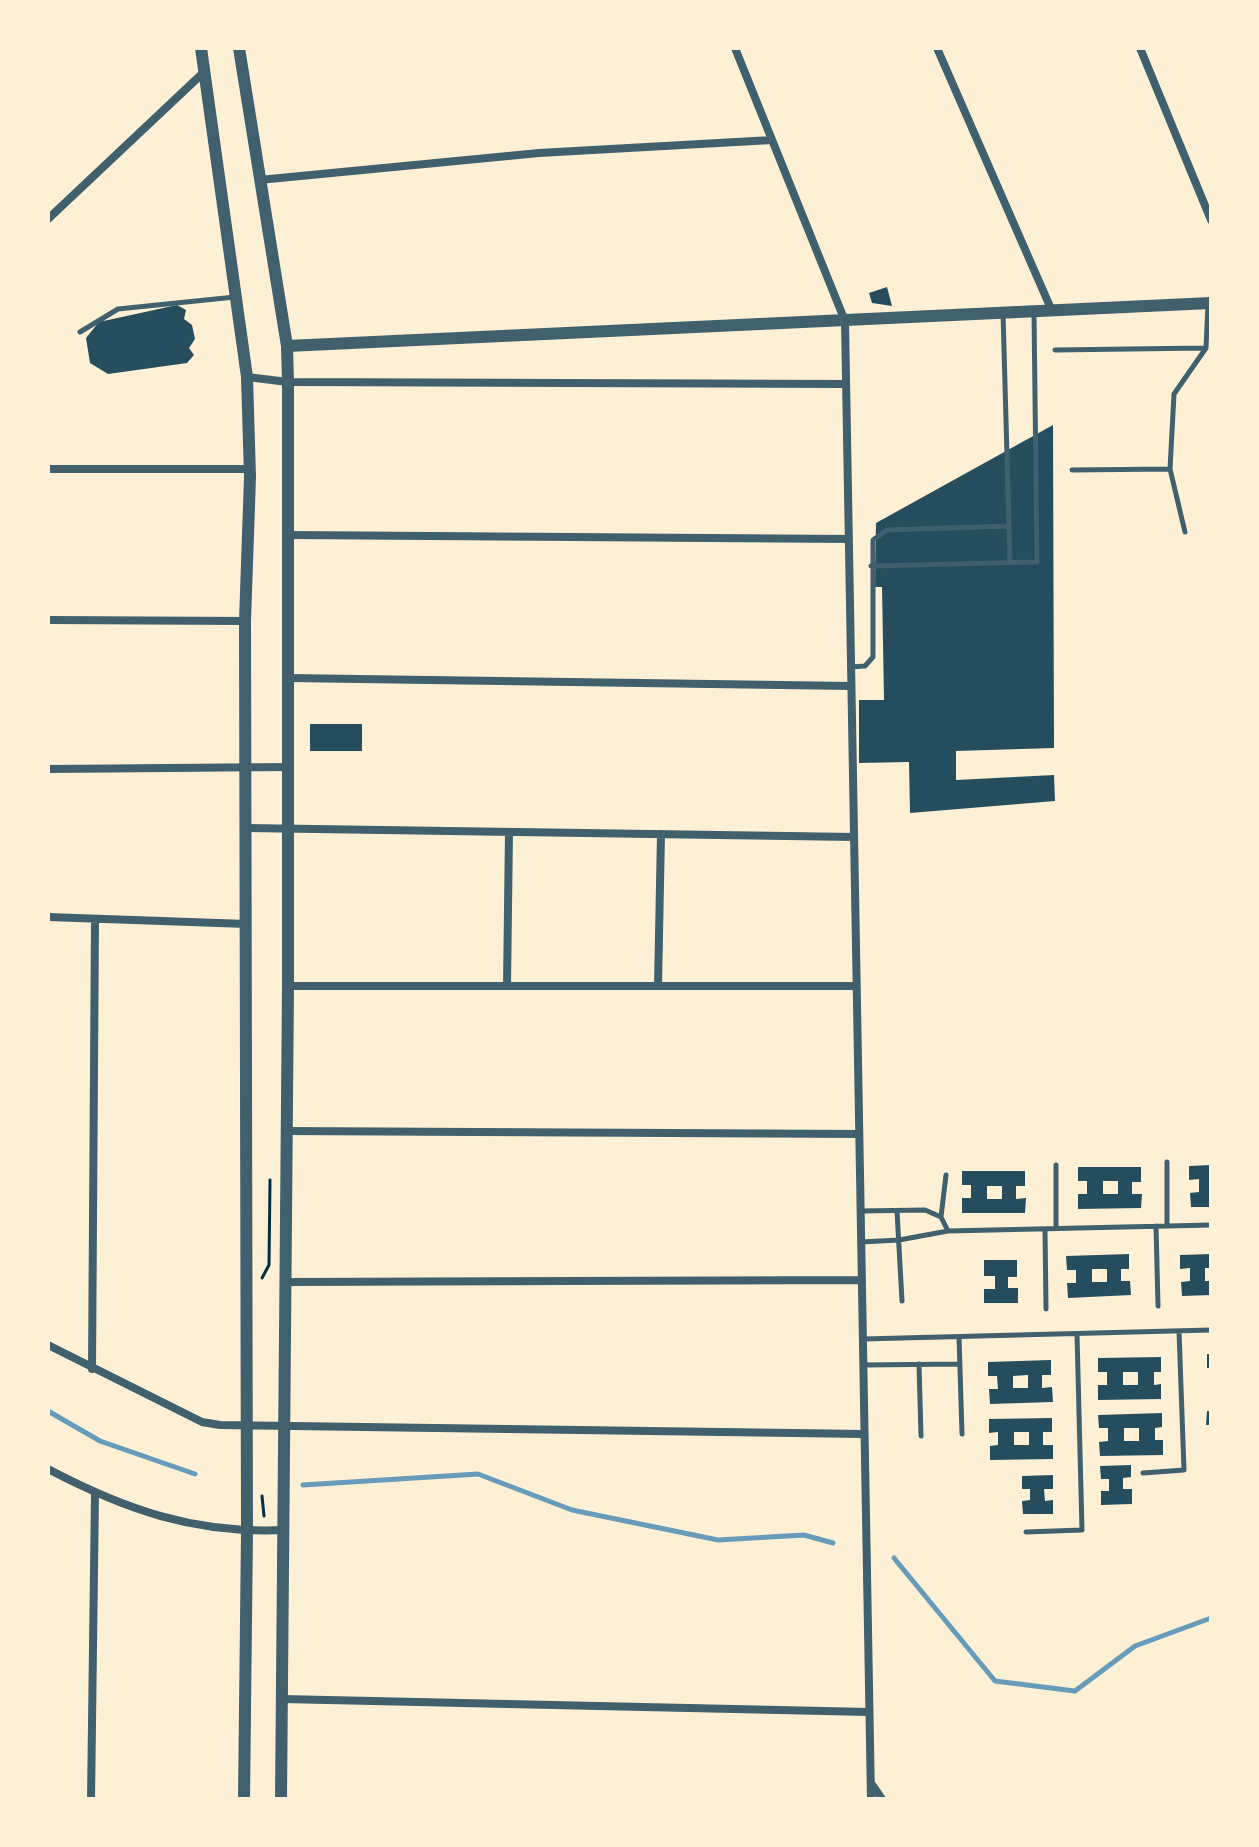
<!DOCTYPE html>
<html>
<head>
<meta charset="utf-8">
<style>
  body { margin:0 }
  #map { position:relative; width:1259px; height:1847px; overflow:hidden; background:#fdf0d5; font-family:"Open Sans",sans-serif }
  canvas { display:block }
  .frame { position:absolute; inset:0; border:50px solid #fdf0d5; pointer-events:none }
</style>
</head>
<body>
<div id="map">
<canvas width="1259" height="1847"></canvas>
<div class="frame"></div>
</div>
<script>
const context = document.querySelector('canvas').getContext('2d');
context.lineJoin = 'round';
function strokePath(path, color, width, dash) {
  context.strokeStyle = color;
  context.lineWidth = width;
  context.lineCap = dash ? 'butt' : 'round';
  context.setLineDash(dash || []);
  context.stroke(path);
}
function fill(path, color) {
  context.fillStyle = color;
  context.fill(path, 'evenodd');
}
const stream = new Path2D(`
  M48,1411l52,30 95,33
  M303,1485l175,-11 94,36 146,30 86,-5 29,8
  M894,1558l101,123 80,10 60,-45 76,-28`);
const building = new Path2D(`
  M887,287l5,19 -20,-3 -3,-10z
  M177,305l9,5 -2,9 8,6 3,14 -6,9 5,7 -7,8 -79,11 -18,-11 -4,-25 13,-16z
  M1053,425l1,323 -98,3v29l98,-5 1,26 -145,12 -1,-51 -50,1v-63h25l-2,-113h-7l1,-64z
  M310,724h52v27h-52z
  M1211,1165v42h-20l-1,-14 9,-1v-13l-10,1v-14z
  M1078,1167h63v15h-9v12h10l-1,14 -63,1v-15h9v-13h-9zM1103,1181h15v13h-15z
  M962,1171h63v15h-9v13l10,-1 -1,15h-63v-15h9v-13h-9zM987,1186h15v13h-15z
  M1129,1254v15h-8v12h9l1,14 -63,3 -1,-15h9v-13h-9l-1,-14zM1092,1269h15v13h-15z
  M1211,1254v14h-6v13h6v14l-29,1 -1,-14 9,-1v-13l-10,1v-14z
  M984,1260h33v17h-9v11h10v15h-34v-14h11v-13h-11z
  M1207,1354h4v14h-4z
  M1161,1357v15h-7v13l7,-1v15l-63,1v-15h9v-13h-9v-14zM1123,1372h15v13h-15z
  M1051,1360v15h-9v13l10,-1 1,15 -63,2 -1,-15h9l-1,-13h-9v-14zM1028,1375v13h-15v-12z
  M1207,1411h4v14h-5z
  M1162,1413v14l-7,1v12h8v15l-63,1 -1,-14 9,-1v-13h-9l-1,-13zM1124,1428h15v13h-15z
  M1052,1418v14h-9v13h10v14l-63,1v-14l8,-1v-13l-9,1v-14zM1014,1432h15v13h-15z
  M1131,1465v12l-8,1v11h9v15l-31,1v-14h8v-12h-8l-1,-13z
  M1053,1475v14h-9l1,12 8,-1v14h-30l-1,-13 8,-1v-11h-8v-13z`);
const path = new Path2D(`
  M262,1278l7,-13 1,-85
  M262,1496l2,20`);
const service = new Path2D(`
  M1003,313l7,250
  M80,332l38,-23 117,-12
  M1055,350l150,-2
  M1072,470l98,-1
  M1185,532l-15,-63 4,-75 32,-46 2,-44
  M871,566l166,-4 -3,-249
  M851,667l14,-1 8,-9v-117l14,-10 122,-4
  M1167,1162v64
  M1056,1165v63
  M860,1211l65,-1 16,7 7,14
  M897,1211l5,90
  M941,1217l5,-42
  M1156,1226l2,80
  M1045,1229l1,80
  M861,1242l38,-2 49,-9 263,-6
  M959,1337l3,97
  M863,1339l348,-9
  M919,1364l2,72
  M864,1365l96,-1
  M1143,1473l41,-3 -5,-139
  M1026,1532l56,-2 -5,-196`);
const minor = new Path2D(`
  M735,48l110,273 26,1478
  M937,48l115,263
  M1140,48l71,172
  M259,180l280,-27 233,-13
  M48,219l156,-147
  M247,377l41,5 558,2
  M48,469h202
  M290,535l559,4
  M48,620l197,1
  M289,678l562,8
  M48,769l240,-2
  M246,828l608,9
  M48,917l199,7
  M288,986h568
  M507,986l2,-154
  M658,986l3,-152
  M286,1131l573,3
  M284,1282l578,-2
  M48,1345l154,77 18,3 644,9
  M92,1369l3,-450
  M48,1469c78,41 147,65 236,61
  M282,1699l587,13
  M871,1783l11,16
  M91,1799l4,-305`);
const tertiary = new Path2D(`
  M201,48l46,329 3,100 -5,144 2,911 -3,267
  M239,48l48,298 1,36v604l-7,813
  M287,346l924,-43`);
strokePath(stream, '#669bbc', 5);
fill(building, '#264d5e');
strokePath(path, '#003049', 3);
strokePath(service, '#3f606c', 5);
strokePath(minor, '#3f606c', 8);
strokePath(tertiary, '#3f606c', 12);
</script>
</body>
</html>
